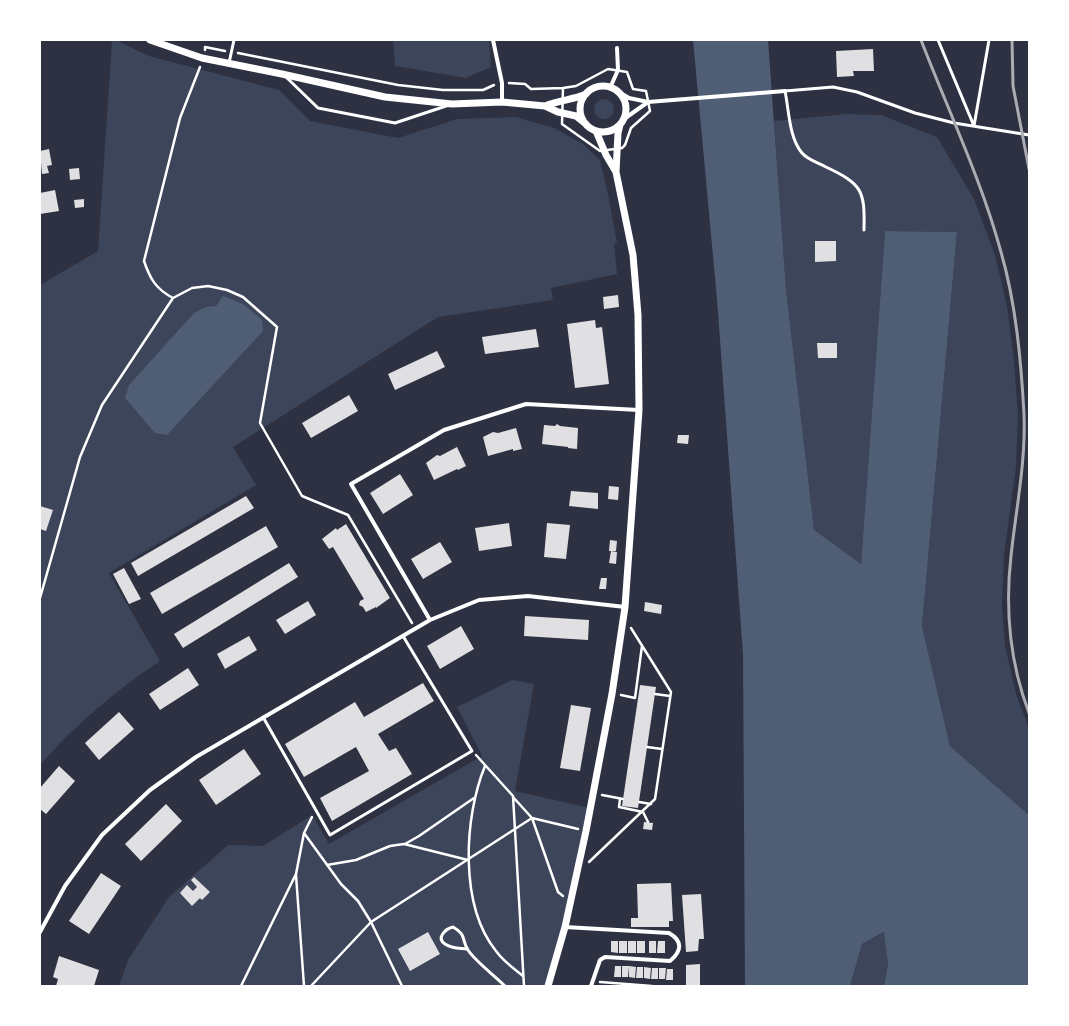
<!DOCTYPE html>
<html>
<head>
<meta charset="utf-8">
<style>
  body { margin:0 }
  #map { position:relative; width:1069px; height:1026px; overflow:hidden; background:#2d3142; font-family:Rubik,sans-serif }
  canvas { display:block }
  .frame { position:absolute; inset:0; border:41px solid #fff; pointer-events:none }
</style>
</head>
<body>
<div id="map">
<canvas width="1069" height="1026"></canvas>
<div class="frame"></div>
</div>
<script>
const context = document.querySelector('canvas').getContext('2d');
context.lineJoin = 'round';
function fill(path, color) {
  context.fillStyle = color;
  context.fill(path, 'evenodd');
}
function strokePath(path, color, width, dash) {
  context.strokeStyle = color;
  context.lineWidth = width;
  context.lineCap = dash ? 'butt' : 'round';
  context.setLineDash(dash || []);
  context.stroke(path);
}
const green = new Path2D(`
  M112,40h4l33,16 130,34 31,31 88,17 59,-19 59,-2 38,11 29,16 17,16 8,34 9,49 -3,1 3,30 -66,14 2,12 -115,17 -205,130 23,38 -147,88 51,88c-45,30 -85,64 -120,104v-480l58,-34z
  M393,40h96l2,27 -25,11 -71,-12z
  M594 109a10 10 0 1 1 20 0a10 10 0 1 1-20 0Z
  M847,114l34,1 56,22 37,62 21,56 12,51 7,53 4,59 -2,49 -12,88 -2,49 3,41 11,49 13,34v87l-79,-69 -28,-120 35,-394 -72,-1 -24,333 -47,-33 -28,-242 -12,-168z
  M512,680l22,4 -19,107 75,17 -42,178h-429l9,-26 41,-63 59,-52 35,1 49,-31 17,29 153,-88 -25,-49z
  M885,932l3,32 -4,22h-34l12,-42z`);
const water = new Path2D(`
  M693,40h75l18,249 28,241 47,34 24,-333 72,1 -35,394 28,120 79,69v171h-145l4,-22 -4,-32 -22,12 -12,42h-105l-2,-332 -26,-355z
  M223,296l20,8 19,16 1,11 -96,104 -12,-2 -30,-35 4,-13 65,-72 12,-6 10,-1z`);
const building = new Path2D(`
  M873,49l1,22h-21l1,5 -17,1 -1,-26z
  M49,149l3,16 -5,1 2,7 -7,1 -2,-23z
  M79,168l1,11 -10,1 -1,-11z
  M55,190l4,21 -19,3v-21z
  M84,199v8l-9,1 -1,-8z
  M815,241h21v20l-21,1z
  M618,295l1,12 -15,2 -1,-12z
  M595,320l1,8 6,-1 7,57 -34,4 -8,-64z
  M536,329l3,18 -54,7 -3,-17z
  M817,343h20v15h-19z
  M437,351l8,16 -50,23 -7,-16z
  M349,395l9,16 -47,27 -9,-15z
  M557,424l3,2 18,2 -1,21 -9,-1v-1l-26,-3 2,-19 11,1z
  M516,428l6,21 -9,2v-2l-25,7 -5,-19 10,-5 5,1z
  M678,435h11l-1,9 -11,-1z
  M457,447l9,19 -8,4 -1,-1 -23,11 -8,-17 11,-8 3,1z
  M400,474l13,21 -30,19 -13,-21z
  M609,486l10,1 -1,13 -10,-1z
  M571,491l27,2v16l-29,-3z
  M246,496l8,12 -116,68 -7,-13z
  M40,506l13,4 -7,21 -6,-2z
  M509,523l3,23 -33,5 -4,-23z
  M547,523l23,2 -4,34 -22,-2z
  M346,524l44,74 -14,10v-1l-10,5 -3,-5 -4,-2 1,-4 4,-2 -31,-52 -4,2 -7,-10 14,-11 1,2z
  M266,526l12,21 -116,67 -12,-21z
  M610,540l7,1 -1,10h-7z
  M440,542l12,20 -29,17 -12,-20z
  M611,551l6,1 -1,12 -7,-1z
  M289,563l9,14 -115,71 -9,-14z
  M124,568l17,31 -12,5 -16,-30z
  M601,578h6l-1,11h-7z
  M308,601l8,14 -31,19 -9,-14z
  M645,602l17,3 -1,9 -17,-3z
  M525,616l64,4 -1,20 -64,-4z
  M461,626l13,23 -34,20 -13,-23z
  M249,636l8,14 -32,19 -8,-15z
  M188,668l11,17 -39,25 -11,-16z
  M423,683l11,18 -56,33 11,17 7,-3 16,26 -80,47 -12,-23 49,-27 -13,-24 -52,30 -19,-33 70,-42 9,15z
  M640,685l16,2 -18,121 -16,-2z
  M571,705l20,3 -11,63 -20,-3z
  M119,712l15,17 -35,31 -14,-17z
  M244,749l17,25 -45,31 -17,-25z
  M59,766l16,15 -29,33 -6,-5v-21z
  M166,804l16,17 -41,40 -16,-17z
  M644,822l9,1 -1,7 -9,-1z
  M101,873l20,13 -32,48 -20,-13z
  M194,877l16,15 -8,8 -2,-2 -8,8 -12,-13 7,-8 6,6 4,-4 -6,-7z
  M671,883l2,38h-4v6h-38v-9h7l-1,-34z
  M701,894l3,45h-5l-1,12 -12,1 -4,-57z
  M428,932l12,22 -30,17 -12,-22z
  M611,941h7v12l-7,-1z
  M619,941h8v12h-8z
  M628,941h8v12h-8z
  M637,941h8v12h-8z
  M649,941h7v12h-7z
  M658,941h7v12h-8z
  M59,956l40,14 -5,16h-38l2,-7 -5,-2z
  M700,964v22h-14v-21z
  M615,966h6v11h-7z
  M622,966h7l-1,11h-6z
  M629,966l7,1 -1,11 -6,-1z
  M637,967h6v11h-7z
  M644,967l7,1 -1,11 -6,-1z
  M652,968h6v11h-7z
  M659,968h7l-1,11h-6z
  M667,969h6v11h-7z`);
const path = new Path2D(`
  M205,50v-3l20,4
  M238,53l160,32 45,5h40l11,-5
  M608,69l19,3 6,17 13,2 4,20 -19,17 -6,17 -3,3 -22,3 -38,-27 1,-36 13,-2z
  M509,83l16,1 6,5 32,-1
  M173,298c-17,-9 -23,-19 -29,-37l36,-143 20,-51
  M40,598l40,-141 22,-52 71,-107 19,-10 16,-2 19,4 16,7 34,30 -17,96 42,73 46,19 64,108
  M655,694l15,2
  M621,695l14,3 7,-52
  M647,747l15,2
  M476,755l37,41 11,190
  M485,766c-21,51 -26,139 11,185 7,10 17,17 27,25
  M602,795l21,4
  M513,797l19,21 26,74 5,4
  M620,799l-1,8 24,5 5,10
  M639,802l12,2
  M304,833l37,51 17,17 13,21 31,64
  M405,844l14,-8 55,-38
  M589,862l66,-63 16,-107 -40,-64
  M327,865l29,-5 34,-14 14,-2 64,16
  M296,875l8,111
  M600,982l52,4
  M241,986l55,-112 8,-41 8,-16
  M311,986l60,-64 161,-104 46,11`);
const service = new Path2D(`
  M938,40l36,86 15,-86
  M229,63l5,-23
  M285,76l33,32 77,15 54,-18
  M864,230c1,-40 -2,-46 -38,-63 -9,-5 -18,-7 -24,-14 -13,-15 -13,-43 -17,-62l48,-4 24,5 58,21 39,10 75,12
  M263,717l67,118 142,-84 -69,-115
  M467,949c-7,-1 -15,0 -22,-5 -9,-6 0,-15 8,-17 14,8 8,12 15,23 7,11 27,26 37,36`);
const minor = new Path2D(`
  M493,40l9,43v19
  M610,88l8,-18 -1,-22
  M617,91l12,7 19,4 137,-11
  M624,119l24,-17
  M430,620l-79,-136 93,-54 82,-26 113,6
  M565,927l104,6c14,8 13,18 1,28l-65,-4 -5,3 -9,26
  M40,932l25,-46 37,-51 48,-45 46,-33 234,-137 49,-20 49,-4 97,11`);
const tertiary = new Path2D(`
  M150,40l52,18 80,16 103,23 67,7 50,-2 43,4 13,6 18,4 10,8
  M580 109a23 23 0 1 1 46 0a23 23 0 1 1-46 0Z
  M545,106c14,-6 28,-6 41,-12
  M596,131l10,24 10,17
  M548,986l17,-59 21,-96 26,-137 13,-87 14,-197 -1,-95 -5,-60 -17,-83 2,-39 2,-8`);
const rail = new Path2D(`
  M921,40c27,70 60,139 80,212 15,52 20,108 23,162 2,47 -8,95 -13,142 -6,53 -1,107 18,157
  M1012,40l1,46 16,83`);
fill(green, '#3c4559');
fill(water, '#4f5d75');
fill(building, '#e0e0e3');
strokePath(path, '#fff', 2.5);
strokePath(service, '#fff', 3);
strokePath(minor, '#fff', 4);
strokePath(tertiary, '#fff', 7);
strokePath(rail, '#abadb3', 3);
</script>
</body>
</html>
